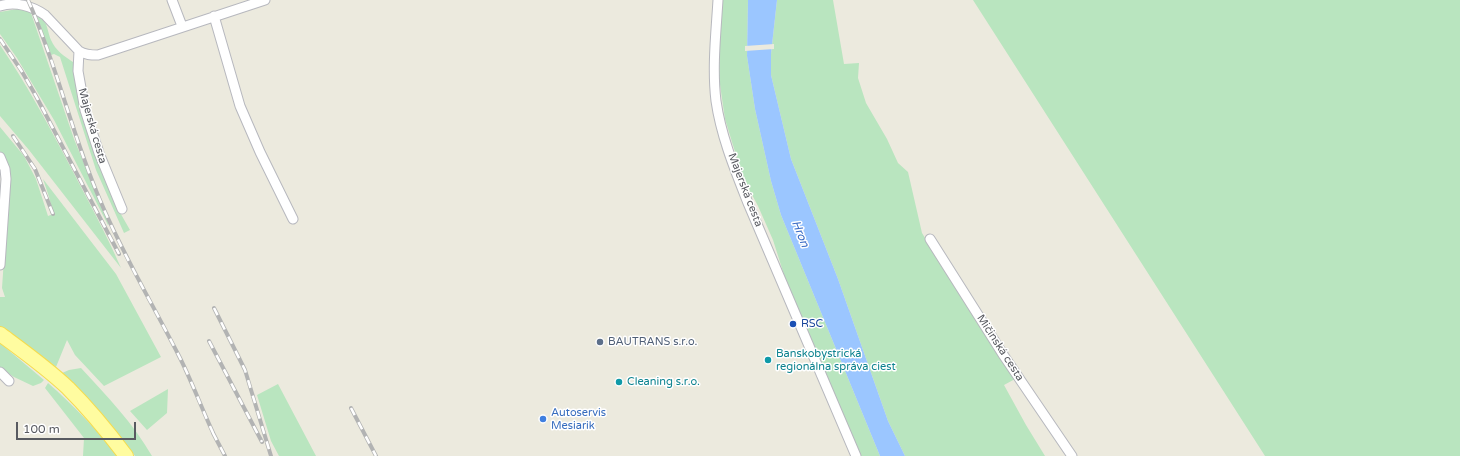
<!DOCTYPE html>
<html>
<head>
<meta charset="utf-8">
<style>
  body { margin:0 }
  #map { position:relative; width:1460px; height:456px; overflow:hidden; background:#eceade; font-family:"Varela Round",sans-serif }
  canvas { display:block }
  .scale { position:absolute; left:16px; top:422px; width:120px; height:18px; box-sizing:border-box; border:2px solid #585a60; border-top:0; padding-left:5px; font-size:12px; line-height:14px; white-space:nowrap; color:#585a60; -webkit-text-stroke:3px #fff; paint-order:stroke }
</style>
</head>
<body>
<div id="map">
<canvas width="1460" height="456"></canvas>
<div class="scale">100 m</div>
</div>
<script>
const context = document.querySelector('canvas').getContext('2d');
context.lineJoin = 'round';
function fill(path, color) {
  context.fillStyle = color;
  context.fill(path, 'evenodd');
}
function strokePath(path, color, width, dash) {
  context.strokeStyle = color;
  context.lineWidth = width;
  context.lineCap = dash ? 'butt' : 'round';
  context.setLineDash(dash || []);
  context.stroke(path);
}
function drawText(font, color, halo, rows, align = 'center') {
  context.font = font + ' "Varela Round",sans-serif';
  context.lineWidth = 3;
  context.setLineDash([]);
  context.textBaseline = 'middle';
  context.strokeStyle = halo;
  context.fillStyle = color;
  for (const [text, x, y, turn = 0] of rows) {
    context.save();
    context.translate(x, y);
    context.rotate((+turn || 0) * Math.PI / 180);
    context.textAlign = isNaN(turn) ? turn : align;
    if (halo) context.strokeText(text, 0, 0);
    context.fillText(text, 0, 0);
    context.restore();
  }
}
const green = new Path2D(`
  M723,0h25l-1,56 8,53 16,72 10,34 99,241h-20l-74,-175 -13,-41 -15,-34 -15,-28 -18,-59 -6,-41 1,-47z
  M777,0h56l11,64 15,-1 -1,15 8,25 21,36 11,24 10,9 14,61 54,87 39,59 -11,6 22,40 19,31h-140l-17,-35 -50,-142 -47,-120 -20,-84v-21z
  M973,0h487v456h-195z
  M17,9l9,1 5,3 43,126 35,85 -1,1 -54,-105 -37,-62 -17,-24v-22z
  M36,14c13,9 10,13 15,26 4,10 14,17 22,22l19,82 22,58 16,28 -6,3 -28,-63 -36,-113 -6,-3 -3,1z
  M0,45c26,38 48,79 69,119 18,35 37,69 52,104l-92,-118 -29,-34z
  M0,127l24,29 12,23 12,37 5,-2 -4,-17 -6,-18 73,95 45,83 -57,29 -29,-31 -8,-15 -11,27 -56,-41v-29h5l-3,-9 8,-116 -10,-21z
  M0,343l44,37 -3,3 -8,3 -19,-9 -14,-9z
  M81,368c26,28 52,55 71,88h-17c-22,-30 -47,-57 -73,-83l7,-3z
  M48,383c25,22 49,46 69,73h-34l1,-18 -39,-50z
  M278,384l38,72h-37l-8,-15 -14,-46z
  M168,389l-1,24 -20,17 -17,-19z`);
const water = new Path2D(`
  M748,0h29l-6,54v21l20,84 47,120 50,142 17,35h-25l-99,-241 -10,-34 -16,-72 -8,-53z`);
const pier = new Path2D(`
  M774,44v5l-29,2v-5z`);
const minor = new Path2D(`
  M172,0l10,26
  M718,0c-2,33 -6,68 -2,101 5,35 19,69 32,102l108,253
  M0,6c15,-5 32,0 45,9l34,36c6,4 12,4 19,4l167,-55
  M214,16l26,90 20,46 33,67
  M79,51l-1,20 7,39 14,43 23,56
  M0,157l5,12 1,10 -6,86
  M930,239l74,117 68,100
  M0,372l9,9`);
const primary = new Path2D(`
  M0,334c23,17 47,34 68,54 21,21 40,44 58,68`);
const rail = new Path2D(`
  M28,0c29,65 44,135 72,200 22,53 52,103 78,154 14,27 24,56 37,83
  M0,39l21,31 15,26 83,158
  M13,136l22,33 18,45
  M214,308l31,62 26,86
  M209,341l53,101
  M351,408l25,48
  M213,433l12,23`);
const markers = [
  [793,324,4,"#1a4fb4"],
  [600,342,4,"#5c6f8a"],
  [768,360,4,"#0f9aa8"],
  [619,382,4,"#0f9aa8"],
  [543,419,4,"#3f7fe0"]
];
const streetNames = [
  ["Majerská cesta",92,126,74],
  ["Majerská cesta",745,190,69],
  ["Mičinská cesta",1000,348,57]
];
const transitNames = [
  ["RSC",801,324]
];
const serviceNames = [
  ["BAUTRANS s.r.o.",608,342]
];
const cultureNames = [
  ["Banskobystrická",776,354],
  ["regionálna správa ciest",776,367],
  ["Cleaning s.r.o.",627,382]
];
const shopNames = [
  ["Autoservis",551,413],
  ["Mesiarik",551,426]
];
const waterNames = [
  ["Hron",800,234,68]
];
fill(green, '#b9e5bf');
fill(water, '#9bc6ff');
fill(pier, '#eceade');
strokePath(minor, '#b7b8be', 11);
strokePath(primary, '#f5dc4e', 16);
strokePath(minor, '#fff', 9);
strokePath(primary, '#fffca0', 14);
strokePath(rail, '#b2b3b3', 4);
strokePath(rail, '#fff', 2.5, [8]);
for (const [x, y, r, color] of markers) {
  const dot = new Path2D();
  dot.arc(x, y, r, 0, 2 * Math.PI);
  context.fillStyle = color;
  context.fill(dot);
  strokePath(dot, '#fff', 1.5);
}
drawText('11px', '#585a60', '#fff', streetNames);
drawText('11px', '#164399', '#fff', transitNames, 'left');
drawText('11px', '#4e5e75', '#fff', serviceNames, 'left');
drawText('11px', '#0d838f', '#fff', cultureNames, 'left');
drawText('11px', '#366cbe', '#fff', shopNames, 'left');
drawText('italic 12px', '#3b6cc5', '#fff', waterNames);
</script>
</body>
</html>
